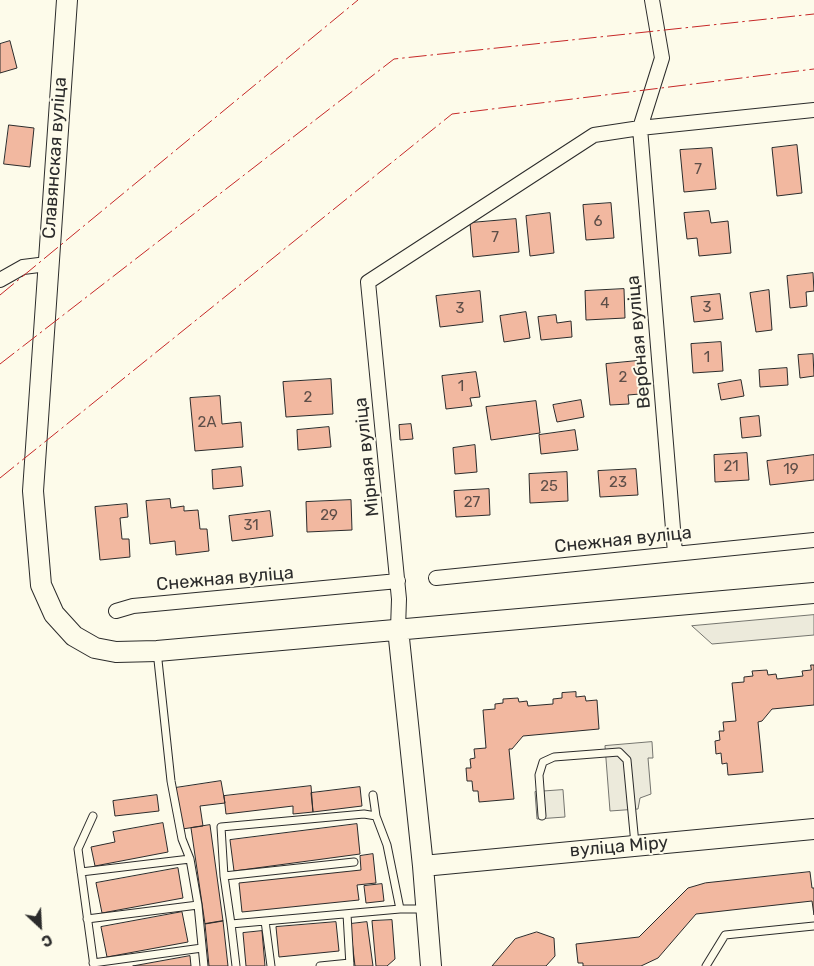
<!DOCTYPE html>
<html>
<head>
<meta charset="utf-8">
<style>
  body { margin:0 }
  #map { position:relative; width:814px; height:966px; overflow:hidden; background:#fdfbea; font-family:Rubik,sans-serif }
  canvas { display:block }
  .north { position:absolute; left:15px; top:901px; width:50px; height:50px; -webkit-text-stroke:4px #fdfbea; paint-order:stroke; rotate:155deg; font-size:14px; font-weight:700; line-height:20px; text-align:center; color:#2b2b2b }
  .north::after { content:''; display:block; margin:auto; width:18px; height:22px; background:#2b2b2b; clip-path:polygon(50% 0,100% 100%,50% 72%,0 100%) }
</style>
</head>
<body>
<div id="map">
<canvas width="814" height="966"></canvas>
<div class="north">С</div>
</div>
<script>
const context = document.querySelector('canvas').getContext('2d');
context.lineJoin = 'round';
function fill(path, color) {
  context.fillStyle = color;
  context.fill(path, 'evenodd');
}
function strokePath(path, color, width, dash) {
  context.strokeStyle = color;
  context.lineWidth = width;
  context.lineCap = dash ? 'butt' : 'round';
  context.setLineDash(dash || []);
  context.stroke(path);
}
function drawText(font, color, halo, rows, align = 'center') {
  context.font = font + ' Rubik,sans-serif';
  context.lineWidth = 4;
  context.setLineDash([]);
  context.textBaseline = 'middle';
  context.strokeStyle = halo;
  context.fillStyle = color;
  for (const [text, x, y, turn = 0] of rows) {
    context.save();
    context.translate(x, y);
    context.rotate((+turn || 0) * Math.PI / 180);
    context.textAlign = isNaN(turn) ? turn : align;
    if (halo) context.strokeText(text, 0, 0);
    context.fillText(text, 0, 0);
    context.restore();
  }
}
const parking = new Path2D(`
  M814,615v20l-102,9 -20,-18z
  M652,742l1,16h-5l3,36 -11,4 -2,11 -28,2 -5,-65z
  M563,790l2,27 -28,2 -2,-27z`);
const building = new Path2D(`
  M10,41l7,27 -17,5v-29z
  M9,125l25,3 -4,39 -26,-3z
  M797,145l5,48 -25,3 -5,-48z
  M712,148l4,41 -32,3 -4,-42z
  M611,203l3,35 -28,2 -3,-35z
  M709,211l2,12 17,-2 3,32 -32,3 -2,-18 -10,1 -3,-26z
  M550,213l4,40 -24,3 -4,-40z
  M516,219l3,33 -46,5 -3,-34z
  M813,273l1,18 -8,1 1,14 -17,2 -3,-32z
  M624,289l1,29 -39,2 -1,-29z
  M769,290l3,40 -16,2 -6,-39z
  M480,291l3,31 -43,5 -4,-31z
  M720,294l3,25 -29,3 -3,-25z
  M526,312l4,26 -26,4 -4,-26z
  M556,315l1,8 14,-2 1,16 -31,3 -3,-23z
  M721,342l2,29 -30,2 -2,-29z
  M813,354l1,22 -14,2 -2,-23z
  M637,361l3,33 -12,1 1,9 -19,1 -4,-41z
  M787,368l1,17 -28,2 -1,-17z
  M476,372l4,25 -10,1 2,8 -26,3 -4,-33z
  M331,379l2,35 -47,3 -3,-35z
  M741,380l3,16 -23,4 -3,-16z
  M220,396l2,28 19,-2 2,25 -48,4 -5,-53z
  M581,400l3,17 -27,5 -4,-17z
  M536,401l4,32 -49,7 -5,-33z
  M759,416l2,20 -19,2 -2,-20z
  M411,424l2,15 -13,1 -1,-15z
  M329,427l2,20 -33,3 -1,-20z
  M575,430l3,20 -37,4 -2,-19z
  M475,445l2,27 -22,2 -2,-26z
  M747,453l2,27 -34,2 -1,-27z
  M814,455v25l-44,5 -3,-24z
  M241,467l2,19 -30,3 -1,-19z
  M636,469l2,26 -38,2 -2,-26z
  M567,472l1,29 -38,2 -1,-29z
  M489,489l1,26 -34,2 -2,-26z
  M170,499l1,9 13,-2v5l14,-1 2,19h7l2,22 -33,4 -1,-14 -25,3 -4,-43z
  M351,500l1,30 -45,2 -1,-30z
  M127,504l1,13 -8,1 2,21h7l1,18 -30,3 -5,-53z
  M270,511l3,25 -41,5 -3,-25z
  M811,665h3v40l-42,4 -10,12 -4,1 5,50 -35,3 -1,-12 -5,1 -1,-11 -5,1 -1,-13 5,-1 -1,-9h5l-1,-9 13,-1 -4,-38 12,-1v-5l9,-1 -1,-5 15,-1 1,5 8,-1 1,5 26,-3 -1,-5 9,-1z
  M576,692v5l9,-1 1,5 11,-1 2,29 -76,7 -11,13h-3l5,50 -35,3 -1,-11h-5l-1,-10h-5l-1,-13h5l-1,-9 5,-1 -1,-9 12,-1 -3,-38 12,-1v-5l8,-1v-4l15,-1 1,4 8,-1 1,5 25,-2v-5l9,-1v-5z
  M221,781l4,22 -25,3 3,20 -21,3 -7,-41z
  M311,786l2,26 -20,2v-8l-67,8 -2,-18z
  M360,787l2,19 -49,6 -2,-19z
  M157,795l2,16 -44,5 -2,-15z
  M163,823l5,29 -73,14 -4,-19 24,-5 -2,-10z
  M357,824l3,30 -126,17 -4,-31z
  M210,825l13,96 -18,3 -14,-96z
  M373,854l3,29 -19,2 2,15 -117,12 -3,-29 122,-13 -1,-14z
  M178,868l5,30 -81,15 -6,-30z
  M810,872l2,16h2v27l-2,-14 -116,13 -38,44 -17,8h-58v-3h-5l-2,-19 63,-7 49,-49 17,-5z
  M382,884l2,17 -18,2 -2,-17z
  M182,912l6,30 -81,15 -6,-30z
  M392,920l3,39 -8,7h-11l-4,-45z
  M223,921l5,45h-19l-4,-42z
  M336,922l3,29 -60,6 -3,-30z
  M367,922l6,44h-18l-5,-42z
  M262,931l3,35h-19l-3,-33z
  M537,932l17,6 1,18 -9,10h-54l23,-27z
  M190,956l1,10h-58z`);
const lane = new Path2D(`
  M157,651l14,130 11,58 8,20 8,46 6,61
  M373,795l3,21
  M93,816l-15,33 16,117
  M542,816l-3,-41 4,-13 11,-5 65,-5 8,8 8,84
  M81,872l109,-13
  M224,876l130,-14
  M347,914l3,52
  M87,919l111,-14
  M265,921l6,45
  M231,924l-7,-48 -3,-49 143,-13 12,2 11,29 13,64
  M93,963l109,-15
  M236,966l-5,-42 169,-15h25
  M320,966l30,-3
  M706,966l19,-31 89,-9`);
const street = new Path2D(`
  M652,0l10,58 -22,70 35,425
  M0,280l23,-13 24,-3
  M436,578l378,-38
  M116,611l17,-5 265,-25
  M398,629l1,-30 -31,-317 226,-147 46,-7 174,-18`);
const secondary = new Path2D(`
  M67,0l-34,491 8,94 13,29 20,22 21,12 21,4 41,-1 657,-58
  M398,629l25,237 8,100
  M423,866l391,-37`);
const power = new Path2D(`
  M0,295l358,-295
  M0,364l394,-305 420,-45
  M0,478l452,-364 362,-45`);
const numberNames = [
  ["7",698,170],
  ["6",598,222],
  ["7",495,238],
  ["4",605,304],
  ["3",707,308],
  ["3",460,309],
  ["1",707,358],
  ["2",623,378],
  ["1",461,387],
  ["2",308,398],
  ["2А",207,423],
  ["21",731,467],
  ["19",791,470],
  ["23",618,483],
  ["25",549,487],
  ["27",472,503],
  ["29",329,516],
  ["31",251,526]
];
const streetNames = [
  ["Славянская вуліца",55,158,-86],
  ["Вербная вуліца",639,342,-95],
  ["Мірная вуліца",367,457,-96],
  ["Снежная вуліца",623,540,-6],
  ["Снежная вуліца",225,579,-5],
  ["вуліца Міру",619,847,-5]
];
fill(parking, '#eceadb');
strokePath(parking, '#74746e', 1);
fill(building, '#f2b8a0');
strokePath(building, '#2b2b2b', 1);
strokePath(lane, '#2b2b2b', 9);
strokePath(street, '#2b2b2b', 16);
strokePath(secondary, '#2b2b2b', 22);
strokePath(lane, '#fdfbea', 7);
strokePath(street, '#fdfbea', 14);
strokePath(secondary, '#fdfbea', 20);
strokePath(power, '#c62828', 1, [18, 4, 2.5, 4]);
drawText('15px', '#5d4e48', null, numberNames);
drawText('18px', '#2b2b2b', '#fdfbea', streetNames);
</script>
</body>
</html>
